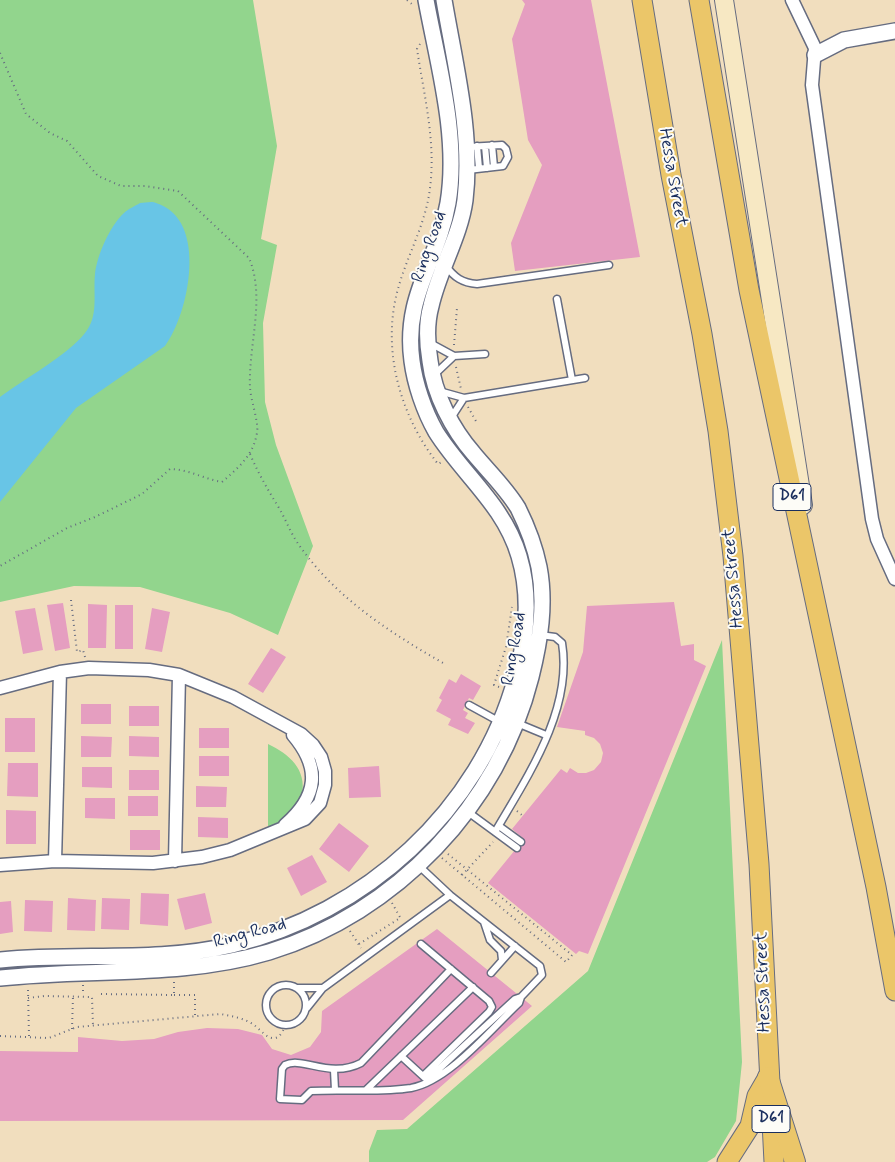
<!DOCTYPE html>
<html>
<head>
<meta charset="utf-8">
<style>
  body { margin:0 }
  canvas { display:block; background:#f1debe }
</style>
</head>
<body>
<canvas width="895" height="1162"></canvas>
<script>
const context = document.querySelector('canvas').getContext('2d');
context.lineJoin = 'round';
function fill(path, color) {
  context.fillStyle = color;
  context.fill(path, 'evenodd');
}
function strokePath(path, color, width, dash) {
  context.strokeStyle = color;
  context.lineWidth = width;
  context.lineCap = dash ? 'butt' : 'round';
  context.setLineDash(dash || []);
  context.stroke(path);
}
function drawText(font, color, halo, rows, align = 'center') {
  context.font = font + ' Mynerve,sans-serif';
  context.lineWidth = 4;
  context.setLineDash([]);
  context.textBaseline = 'middle';
  context.strokeStyle = halo;
  context.fillStyle = color;
  for (const [text, x, y, turn = 0] of rows) {
    context.save();
    context.translate(x, y);
    context.rotate((+turn || 0) * Math.PI / 180);
    context.textAlign = isNaN(turn) ? turn : align;
    if (halo) context.strokeText(text, 0, 0);
    context.fillText(text, 0, 0);
    context.restore();
  }
}
const green = new Path2D(`
  M0,0h253l24,146 -16,93 16,6 -14,78 2,79 11,43 37,101 -35,89 -48,-22 -90,-26 -66,-1 -74,16z
  M722,640l20,422 -6,59 -21,36 -8,5h-338v-11l8,-21 30,-1 181,-158z
  M268,744c21,10 39,25 34,51 -1,6 -3,13 -7,18 -6,7 -19,12 -27,17z`);
const water = new Path2D(`
  M140,203c5,0 12,-2 16,0 53,16 33,111 9,143l-89,62 -76,94v-105c23,-17 69,-43 85,-64 14,-17 8,-39 10,-59 2,-19 15,-48 29,-61 4,-4 11,-7 16,-10z`);
const building = new Path2D(`
  M522,0h69l49,257 -125,14 -4,-28 31,-78 -14,-25 -16,-101 13,-35z
  M674,602l7,44 13,-2v16l12,6 -118,288 -9,-3 -3,3 -88,-71 36,-44 -12,-10 49,-60 6,4 3,-5 8,5h8l8,-3 7,-8 2,-9 -3,-9 -6,-6 -9,-3v-4l-28,-4 26,-75 4,-46z
  M63,603l7,45 -15,3 -8,-46z
  M88,604l19,1 -1,43h-18z
  M115,605h18v44h-18z
  M35,608l8,42 -20,4 -8,-43z
  M152,608l18,4 -8,40 -17,-3z
  M271,648l15,9 -23,36 -15,-9z
  M461,674l20,12 -8,14 -4,-2 -6,12 5,3 -3,5 10,5 -7,11 -20,-9 3,-6 -15,-8 6,-11 -3,-2 10,-19 7,4z
  M81,704h30v20h-30z
  M129,706h30v20h-30z
  M5,718h30v34h-30z
  M199,728h30v20h-30z
  M81,736l31,1 -1,20h-30z
  M129,736l30,1v20l-30,-1z
  M199,756h30v20h-30z
  M8,763h30v34l-31,-1z
  M379,766l2,31 -32,1 -1,-30z
  M82,767h30v21l-30,-1z
  M129,770h30v20h-30z
  M196,786l31,1 -1,20h-30z
  M128,796h30v20h-30z
  M85,798h30v21l-30,-1z
  M6,810l30,1v33h-30z
  M198,817l30,1v20l-30,-1z
  M339,823l30,23 -20,26 -30,-23z
  M130,830h30v20h-30z
  M312,855l15,27 -26,14 -14,-28z
  M141,893l28,1 -1,32 -28,-2z
  M205,893l7,30 -27,7 -8,-31z
  M68,898l28,2 -1,31 -28,-1z
  M102,898l28,1 -1,31 -28,-1z
  M25,900l28,1 -1,31 -28,-1z
  M11,901l2,31 -13,2v-32z
  M437,929l95,77 -129,114 -403,1v-70l78,1v-15l44,4 32,-2 24,-7 29,-4 31,1 24,6 10,14 19,6 19,-8 11,-15 1,-21z`);
const path = new Path2D(`
  M407,0l6,5
  M420,44l-3,5c7,46 19,93 13,139 -4,34 -20,62 -30,94 -20,62 -2,131 38,182l4,-2
  M0,53l26,61 24,19 17,8 31,35 23,10h24l33,5 71,67c17,40 -1,88 1,130 1,13 9,35 7,45 -4,23 -19,35 -35,49 -18,-3 -34,-13 -52,-13l-28,25 -47,23 -28,11 -67,38
  M454,345l3,-37
  M456,367l5,22
  M468,407l9,16
  M250,454c8,19 18,36 29,54 7,12 12,26 20,37 36,52 90,87 144,118
  M71,600l6,52 6,-2 2,7
  M499,687l-5,-2 12,-38 6,-40
  M517,811l6,5
  M448,854l124,101
  M442,858l124,104 8,-9
  M462,875l31,-33
  M392,903l9,16
  M350,931l11,17
  M359,944l41,-26
  M83,985v10
  M28,990l1,47
  M101,994l73,1v-14
  M174,995h21v21
  M28,998l16,-2 48,1 1,29
  M72,1029l1,-33
  M0,1036l49,2 28,-11 143,-13c12,2 24,4 34,11 6,4 12,13 19,13 7,1 10,-8 13,-13`);
const service = new Path2D(`
  M492,145l2,22
  M477,146l2,22
  M485,146l2,22
  M467,147l35,-2 4,4 2,8 -5,9 -35,4
  M446,266c8,11 16,17 31,18l132,-19
  M557,299l15,81
  M430,343l24,13 31,-2
  M435,374l19,-18
  M439,391l25,7 121,-20
  M451,418l13,-20
  M469,705l31,17
  M517,723l29,12
  M468,812l49,36
  M499,826l22,16
  M495,832c32,-55 78,-122 67,-189l-7,-6 -15,-2
  M418,865l32,30 90,71 2,9 -21,22 -2,6c-28,26 -70,78 -108,85 -32,5 -67,1 -100,3l-9,9 -22,-1 2,-30 3,-4c17,-9 45,14 76,-2l90,-94
  M484,922l6,18 11,11 1,9
  M421,944l68,57 3,6 -3,5 -66,64
  M491,973l24,-27
  M266 1005a20 20 0 1 1 40 0a20 20 0 1 1-40 0Z
  M297,988h26
  M307,1008l16,-20 127,-93
  M401,1056l24,22
  M334,1070l1,20
  M427,1080l88,-81 6,-2
  M366,1090l107,-103`);
const minor = new Path2D(`
  M792,0l23,48 -3,37 60,434 5,20 18,40
  M0,688l60,-16 29,-4 60,2 30,5 54,22 68,37 12,11 8,12 4,14v14l-5,18 -15,16 -75,31 -28,7 -49,6 -98,-2 -55,4
  M285,825c33,-29 36,-57 8,-90
  M55,861l5,-189
  M175,861l4,-186`);
const tertiary = new Path2D(`
  M815,55l29,-15 51,-9
  M0,960c77,-8 155,3 232,-15 133,-31 248,-135 284,-268 11,-40 15,-81 3,-121 -15,-51 -56,-81 -83,-124 -12,-21 -21,-48 -24,-71 -9,-65 26,-100 36,-158 11,-66 -10,-138 -22,-203
  M0,978c90,-10 182,0 269,-26 127,-39 230,-147 262,-275 9,-36 15,-73 8,-110 -4,-20 -12,-41 -21,-59 -12,-20 -29,-36 -44,-54 -22,-25 -40,-60 -44,-93 -3,-18 -4,-37 1,-55 8,-36 29,-69 34,-106 8,-66 -10,-135 -21,-200`);
const secondary = new Path2D(`
  M724,0l79,505`);
const primary = new Path2D(`
  M642,0l29,175 31,159 16,97 15,125 26,308 15,298
  M699,0l50,290 127,597 19,104
  M727,1162l23,-36 7,-30 11,-19`);
const trunk = new Path2D(`
  M768,1077l27,85`);
const shields = [
  [792,497,38],
  [771,1119,38]
];
const shieldNames = [
  ["D61",792,497],
  ["D61",771,1119]
];
const streetNames = [
  ["Hessa Street",672,178,80],
  ["Ring Road",430,247,-71],
  ["Hessa Street",734,578,-95],
  ["Ring Road",515,649,-80],
  ["Ring Road",250,934,-15],
  ["Hessa Street",764,982,-92]
];
fill(green, '#92d58d');
fill(water, '#68c5e6');
fill(building, '#e59ec0');
strokePath(service, '#666c80', 9);
strokePath(minor, '#666c80', 15);
strokePath(tertiary, '#666c80', 18);
strokePath(secondary, '#666c80', 20);
strokePath(primary, '#666c80', 21);
strokePath(trunk, '#666c80', 22);
strokePath(path, '#666c80', 2, [1, 4]);
strokePath(service, '#fff', 6);
strokePath(minor, '#fff', 12);
strokePath(tertiary, '#fff', 15);
strokePath(secondary, '#f7e8c3', 18);
strokePath(primary, '#ebc669', 19);
strokePath(trunk, '#ebc669', 20);
for (const [x, y, w] of shields) {
  const box = new Path2D();
  box.roundRect(x - w / 2, y - 13.5, w, 27, 4);
  context.fillStyle = '#fdfcf7';
  context.fill(box);
  strokePath(box, '#1b2f5e', 1);
}
drawText('bold 16px', '#1b2f5e', null, shieldNames);
drawText('18px', '#1b2f5e', '#fdfcf7', streetNames);
</script>
</body>
</html>
